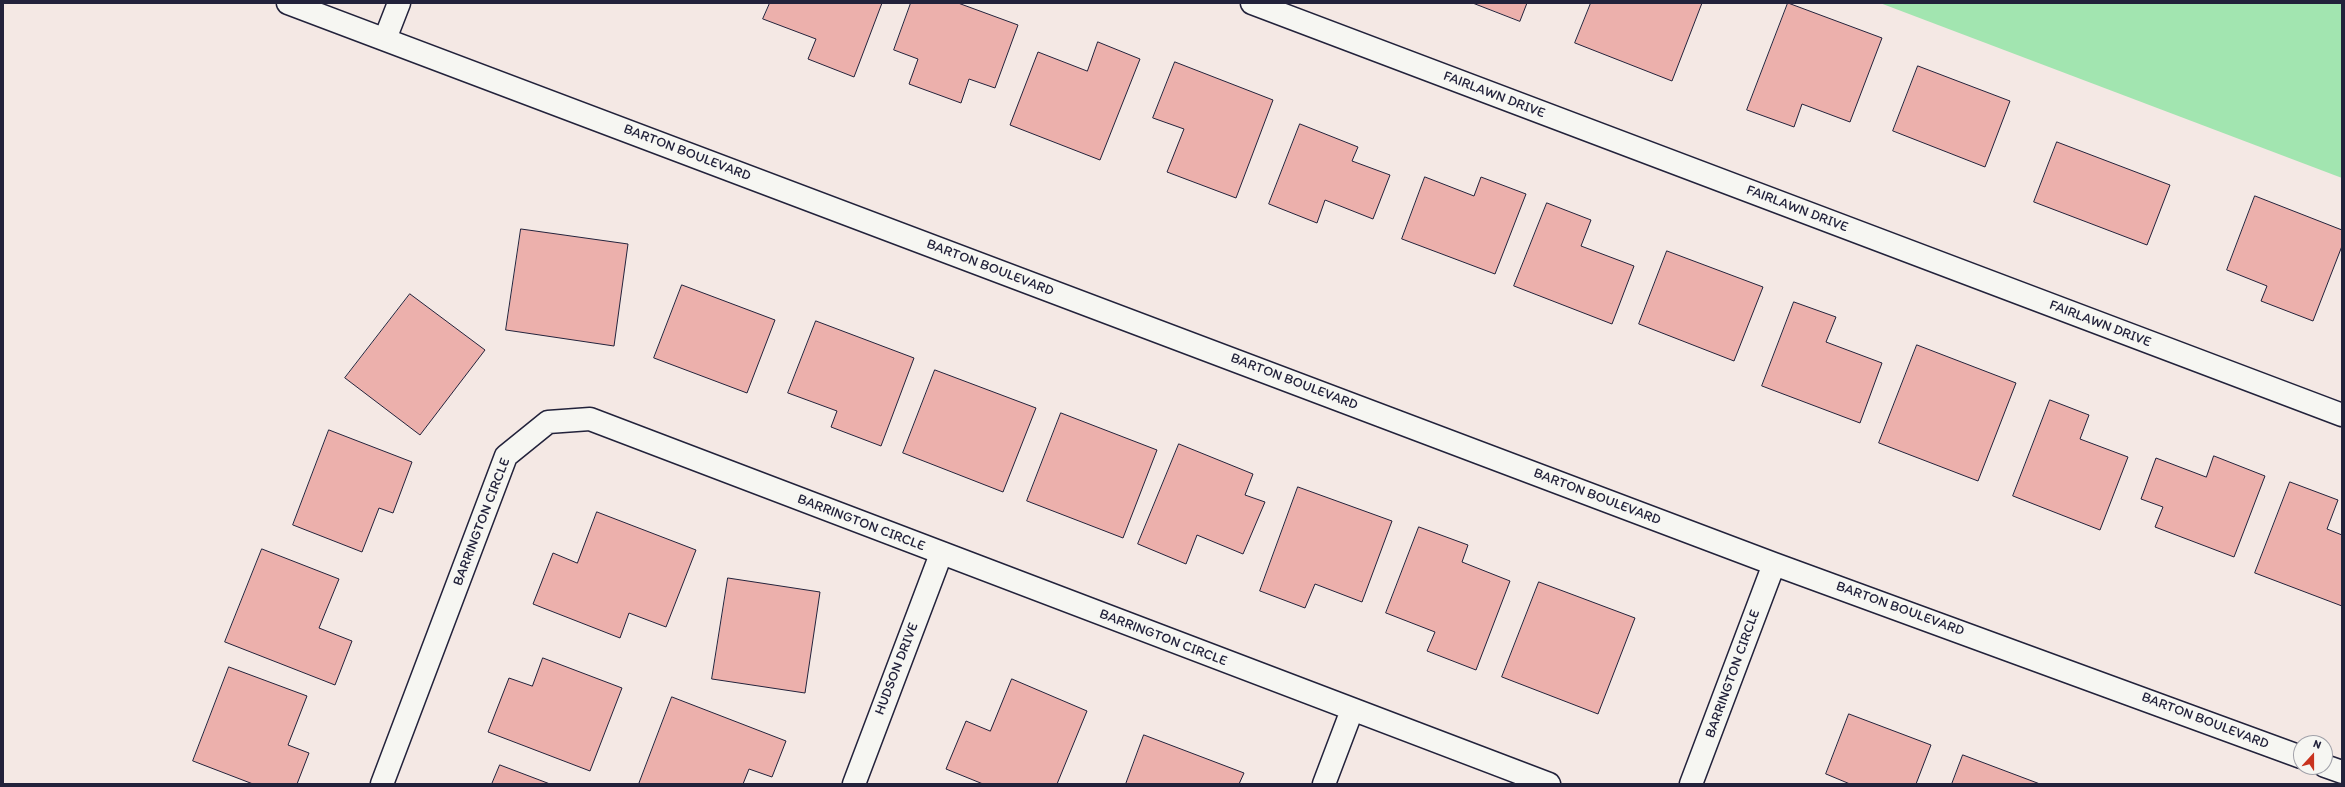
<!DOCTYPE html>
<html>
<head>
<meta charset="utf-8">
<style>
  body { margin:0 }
  #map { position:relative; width:2345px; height:787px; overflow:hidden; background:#f4e8e4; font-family:Itim,sans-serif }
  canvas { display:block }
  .frame { position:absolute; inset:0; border:4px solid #22223b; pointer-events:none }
  .north { position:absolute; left:2293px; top:735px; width:40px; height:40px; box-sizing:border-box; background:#f6f6f2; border:1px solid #a1a1a9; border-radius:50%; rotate:21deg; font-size:11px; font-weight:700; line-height:16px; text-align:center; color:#22223b }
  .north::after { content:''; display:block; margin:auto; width:14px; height:18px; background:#c8321e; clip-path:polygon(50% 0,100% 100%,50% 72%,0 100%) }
</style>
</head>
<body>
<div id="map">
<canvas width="2345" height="787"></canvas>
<div class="frame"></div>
<div class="north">N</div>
</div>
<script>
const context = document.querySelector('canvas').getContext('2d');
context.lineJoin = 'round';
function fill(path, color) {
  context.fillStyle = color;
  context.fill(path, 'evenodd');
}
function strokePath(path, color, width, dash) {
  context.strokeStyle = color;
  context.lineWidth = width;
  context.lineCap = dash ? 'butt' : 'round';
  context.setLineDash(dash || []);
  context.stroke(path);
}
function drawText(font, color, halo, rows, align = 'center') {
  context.font = font + ' Itim,sans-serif';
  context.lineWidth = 3.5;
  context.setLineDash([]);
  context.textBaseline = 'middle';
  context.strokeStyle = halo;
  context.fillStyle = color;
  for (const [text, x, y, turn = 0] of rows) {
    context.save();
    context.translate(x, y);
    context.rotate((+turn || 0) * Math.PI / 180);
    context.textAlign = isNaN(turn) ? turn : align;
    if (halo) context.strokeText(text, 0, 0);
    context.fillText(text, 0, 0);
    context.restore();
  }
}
const green = new Path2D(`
  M1880,3h462v175z`);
const building = new Path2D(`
  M770,3h112l-28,74 -46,-18 8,-20 -53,-20z
  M911,3h47l60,22 -23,63 -26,-9 -8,24 -52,-19 9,-25 -24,-9z
  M1473,3h54l-7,18z
  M1591,3h111l-30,78 -97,-38z
  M1788,3l94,35 -32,84 -48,-18 -8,23 -47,-17z
  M1098,42l42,17 -40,101 -90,-35 28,-73 49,19z
  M1175,62l98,38 -37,98 -69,-26 17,-43 -31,-11z
  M1918,66l92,35 -25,66 -92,-36z
  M1300,124l58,23 -6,14 38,14 -17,44 -48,-19 -8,23 -48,-19z
  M2057,142l113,43 -23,60 -113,-43z
  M1425,177l49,19 7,-19 45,17 -31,80 -93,-35z
  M2255,196l87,34v16l-29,75 -52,-20 6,-15 -40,-16z
  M1547,203l44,17 -10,26 53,20 -22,58 -98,-38z
  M521,229l107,15 -14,102 -108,-16z
  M1667,251l96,36 -29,74 -95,-37z
  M682,285l93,35 -28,73 -93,-35z
  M410,294l75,56 -65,85 -75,-57z
  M1794,302l42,15 -10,25 56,21 -22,60 -98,-37z
  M816,321l98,37 -33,88 -50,-19 6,-16 -49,-18z
  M1917,345l99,38 -38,98 -99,-38z
  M935,370l101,38 -33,84 -100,-39z
  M2050,400l39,15 -9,24 48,18 -28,73 -87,-34z
  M1061,413l96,37 -34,88 -96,-37z
  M329,430l83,32 -19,51 -14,-5 -17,44 -69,-27z
  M1179,444l74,30 -8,21 20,7 -22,52 -46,-19 -11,29 -48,-20z
  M2214,456l51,20 -31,81 -79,-30 8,-20 -22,-8 15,-41 50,19z
  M2290,482l48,18 -11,29 15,6v71l-87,-33z
  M1298,487l94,34 -30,81 -47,-18 -10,24 -45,-17z
  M597,512l99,38 -30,77 -37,-14 -9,25 -87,-34 20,-51 24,10z
  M1419,527l49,18 -6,17 48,19 -34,89 -49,-19 8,-19 -49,-19z
  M262,549l77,30 -20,49 33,13 -17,44 -110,-43z
  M728,578l92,14 -15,101 -93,-14z
  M1539,582l96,36 -37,96 -96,-37z
  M543,658l79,30 -32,83 -102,-39 21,-54 23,8z
  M229,667l78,29 -19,49 21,8 -12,31h-44l-60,-23z
  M1012,679l75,32 -30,73h-74l-37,-15 20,-48 24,10z
  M672,697l114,44 -14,36 -23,-8 -6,15h-104z
  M1849,714l82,31 -15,39h-66l-24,-10z
  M1144,735l100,38 -5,11h-113z
  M1963,755l77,29h-88z
  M500,765l50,19h-58z`);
const street = new Path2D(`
  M288,3l1486,561 527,193
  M1252,3l1090,412
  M385,39l14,-36
  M2325,766l17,6
  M382,784l124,-328 42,-34 42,-3 959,365
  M854,784l87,-230
  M1324,784l28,-74
  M1691,784l83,-220`);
const streetNames = [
  ["FAIRLAWN DRIVE",1494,95,21],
  ["BARTON BOULEVARD",687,153,21],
  ["FAIRLAWN DRIVE",1797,209,21],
  ["BARTON BOULEVARD",990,268,21],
  ["FAIRLAWN DRIVE",2100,324,21],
  ["BARTON BOULEVARD",1294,382,21],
  ["BARTON BOULEVARD",1597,497,21],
  ["BARRINGTON CIRCLE",482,522,-69],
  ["BARRINGTON CIRCLE",861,523,21],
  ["BARTON BOULEVARD",1900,609,20],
  ["BARRINGTON CIRCLE",1163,638,21],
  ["HUDSON DRIVE",897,669,-69],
  ["BARRINGTON CIRCLE",1733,674,-70],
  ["BARTON BOULEVARD",2205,721,21]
];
fill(green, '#a2e5b0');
fill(building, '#ecb0ac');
strokePath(building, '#22223b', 1);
strokePath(street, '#22223b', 25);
strokePath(street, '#f6f6f2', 22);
drawText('14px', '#22223b', '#f6f6f2', streetNames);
</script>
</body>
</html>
